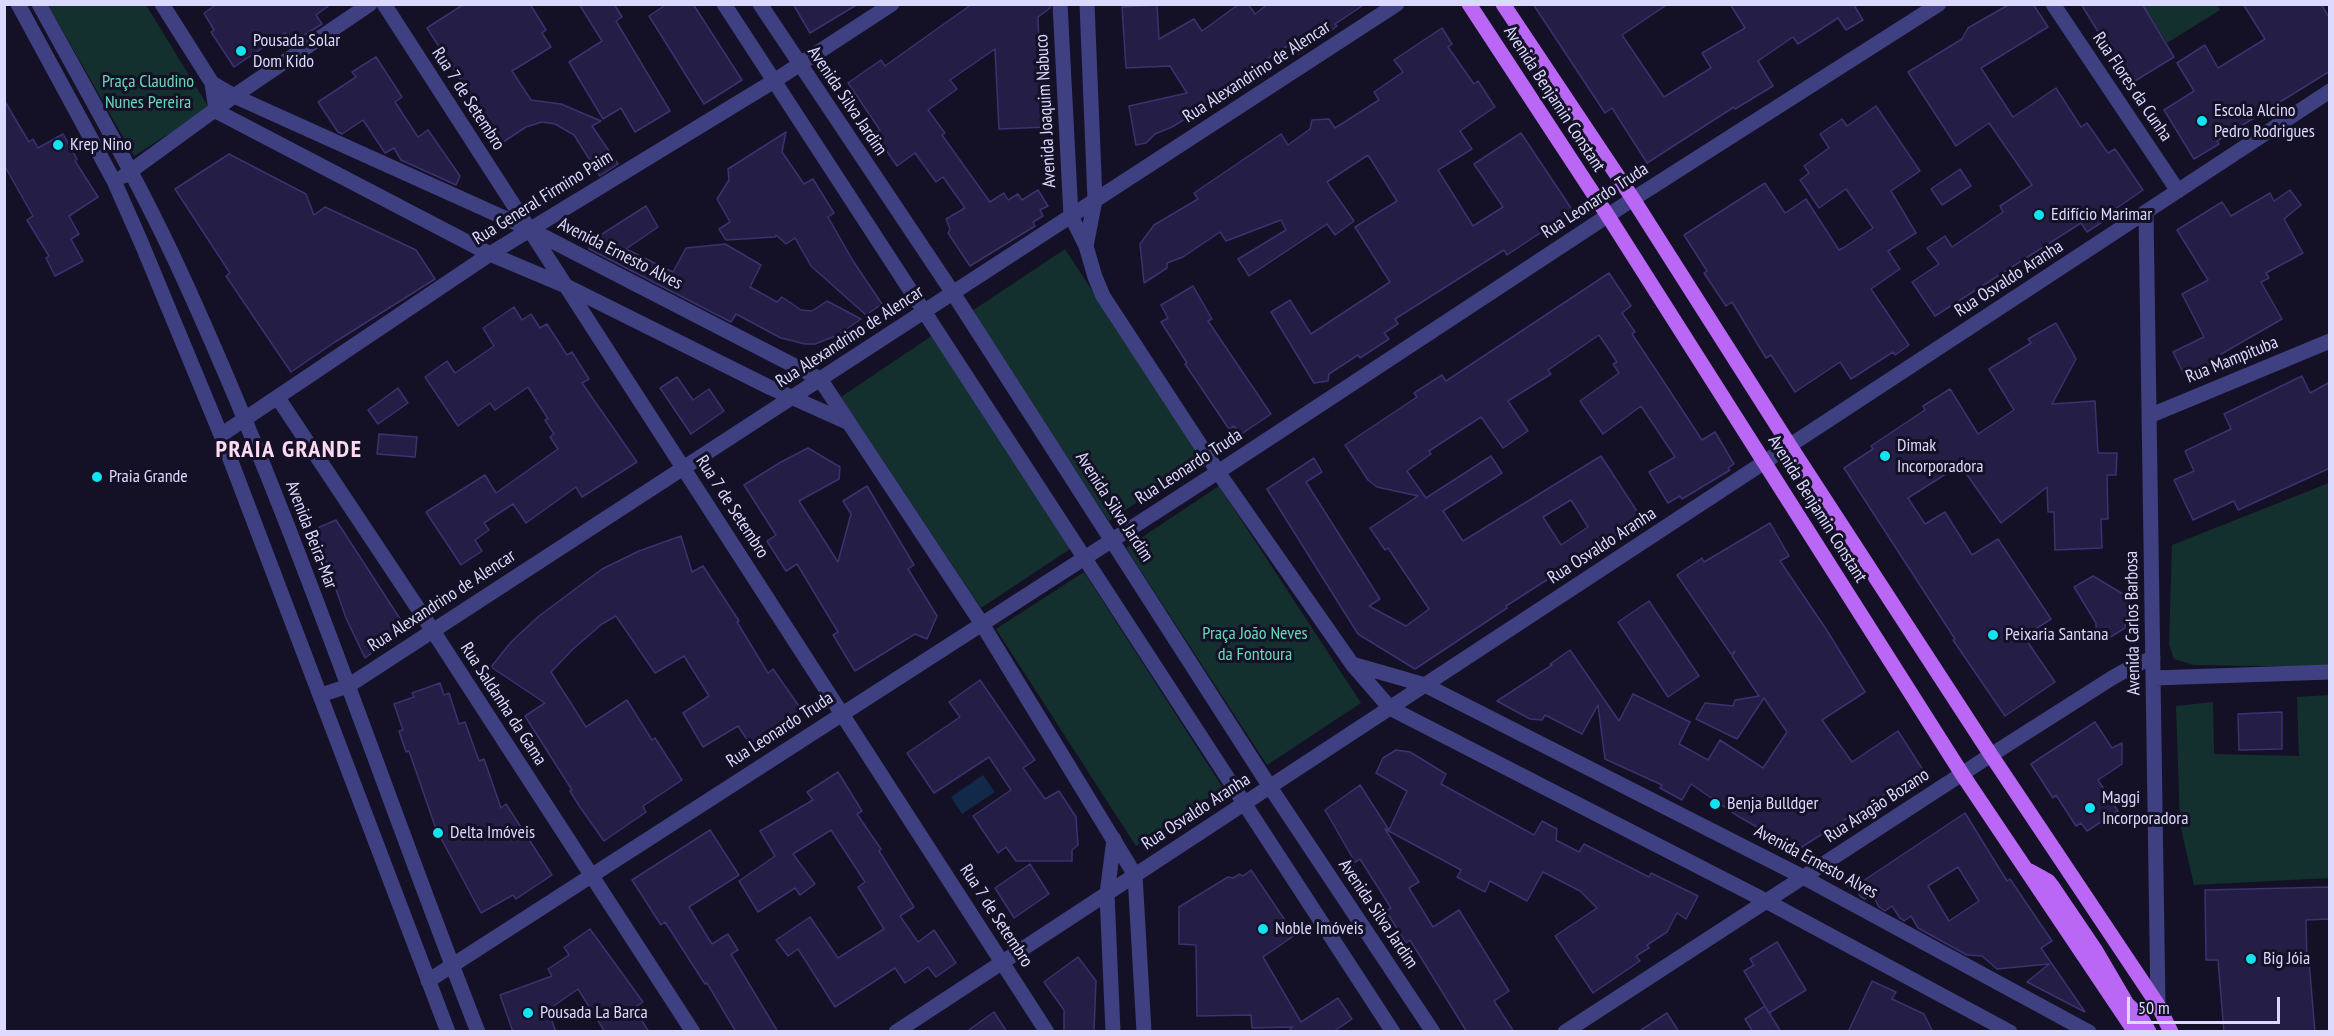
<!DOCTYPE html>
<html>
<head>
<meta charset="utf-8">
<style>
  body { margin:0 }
  #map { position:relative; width:2334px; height:1036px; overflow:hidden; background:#141126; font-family:"PT Sans Narrow",sans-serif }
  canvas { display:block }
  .frame { position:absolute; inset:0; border:6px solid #dbd9fd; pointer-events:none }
  .scale { position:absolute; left:2127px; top:997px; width:153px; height:27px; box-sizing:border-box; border:3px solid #dbd9fd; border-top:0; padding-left:8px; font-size:18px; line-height:21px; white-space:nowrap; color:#dbd9fd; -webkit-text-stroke:4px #141126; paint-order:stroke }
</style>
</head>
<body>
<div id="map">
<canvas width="2334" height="1036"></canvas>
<div class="frame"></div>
<div class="scale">50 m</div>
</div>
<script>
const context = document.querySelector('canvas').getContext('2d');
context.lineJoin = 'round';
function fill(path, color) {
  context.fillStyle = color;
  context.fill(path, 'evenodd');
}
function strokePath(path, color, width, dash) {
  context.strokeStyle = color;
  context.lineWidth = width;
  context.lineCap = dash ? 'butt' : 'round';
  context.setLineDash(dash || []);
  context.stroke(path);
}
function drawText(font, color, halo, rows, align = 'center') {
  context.font = font + ' "PT Sans Narrow",sans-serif';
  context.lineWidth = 6;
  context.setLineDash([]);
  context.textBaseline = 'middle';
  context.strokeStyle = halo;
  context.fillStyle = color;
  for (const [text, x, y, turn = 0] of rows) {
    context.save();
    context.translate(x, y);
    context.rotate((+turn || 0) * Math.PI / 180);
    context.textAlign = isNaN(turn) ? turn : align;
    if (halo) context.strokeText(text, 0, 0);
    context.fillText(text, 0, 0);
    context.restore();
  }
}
const green = new Path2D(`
  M48,5h98l63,103 -75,48z
  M2143,5h74l3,5 -53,33z
  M1065,249l137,210 -93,62 -137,-210z
  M933,335l140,212 -92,61 -140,-211z
  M2329,483v184l-136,-2 -19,-6 -5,-14 3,-100z
  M1219,486l142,217 -94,62 -141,-217z
  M1084,572l139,216 -87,58 -140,-217z
  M2329,695v183l-135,7 -14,-61 -4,-118 37,-4 1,52 85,2 -2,-59z`);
const water = new Path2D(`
  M983,775l12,17 -33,22 -11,-17z`);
const building = new Path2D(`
  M217,4h114l-15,11 6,9 -30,19 -7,-10 -51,34 -23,-35 3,-2 -10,-17z
  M464,4h66l16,26 -4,3 9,14 -39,24 19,29 30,4 40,17 -9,5 26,38 -18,12 -26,-41 -19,-11 -13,-2 -16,5 -29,19 -11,-17 4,-3 -63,-98z
  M579,4h35l8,13 -6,4 54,90 -35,21 -14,-24 -18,11 -34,-57 33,-21z
  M667,4h26l49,76 -38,24 -55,-88z
  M793,4h65l-48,29z
  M972,4h78v4l-12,9 2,64 6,-1 2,47 -49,2 -4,-80 -45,31 7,9 -29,21 17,23 -3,2 48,67 14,-9 4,7 10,-6 4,6 16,-10 10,16 -8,4 3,6 -10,6 2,4 -65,40 -22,-33 2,-4 -4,-10 19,-11 -22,-31 -7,5 -21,-29 -18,13 -22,-32 5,-4 -32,-47 33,-23 4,6z
  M1239,4h9l7,10 13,-10h97l-30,20 2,2 -38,28 -7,-11 -59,38 3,6 -64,40 -17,7 -9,9 -10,2 -7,-39 58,-13 -17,-27 -44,2 -4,-61 35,-2 2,34 35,-20 8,12z
  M1533,4h135l-46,31 42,62 47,-29 -9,-15 43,-25 -15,-24h128l-3,3 8,13 -17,10 -8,-12 -40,26 -5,-7 -35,24 15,25 -38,23 -1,-2 -87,56 -35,-55 -7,5z
  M2010,4h23l15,23 -67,41 32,49 43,-29 25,39 6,-4 21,30 7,-4 28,41 -29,20 2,3 -29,19 -6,-9 -146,93 -23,-34 27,-18 -12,-16 18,-12 7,11 51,-35 -3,-6 32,-21 -43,-62 -33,23 -48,-74 54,-33 6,-11z
  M2081,4h61l32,53 -44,27z
  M2243,4h78l9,15v52l-113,70 2,3 -25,15 -30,-49 30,-19 -17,-28 28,-18 13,23 47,-29z
  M1442,28l10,16 -4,3 26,37 4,-3 17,26 -35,24 12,18 -34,21 35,56 30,-19 -29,-43 47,-31 52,78 -66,44 -3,-5 -109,69 3,5 -14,9 5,6 -29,19 -2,-3 -29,19 -1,7 -14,2 -43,-71 19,-12 21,34 79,-52 -35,-55 42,-26 -29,-46 -41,27 27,39 -19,14 -8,-11 -78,52 -11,-17 48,-29 -5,-10 -55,21 -6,-9 -37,25 -16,6v5l-23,15 -4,-39 14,-19 44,-26 -4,-6 87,-59 7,11 22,-16 2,-9 17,-1 6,9 44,-28 -5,-8 29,-20 -9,-12z
  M376,57l26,40 -7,5 23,35 10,-7 32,46 -4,9 -55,-25 -7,-12 -9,5 -22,-33 -21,14 -4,-2 -20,-30 38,-25 -4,-5z
  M4,100l25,42 4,-3 5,9 25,-14 14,25 -2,2 23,36 -29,19 10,18 -8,5 12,22 -28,15 -9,-18 3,-2 -22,-36 6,-4 -29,-51z
  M1876,106l44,65 -29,20 25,42 -28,18 12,18 -29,20 38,56 -14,10 -2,-3 -42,27 -11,-17 -45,30 -24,-37 -5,3 -34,-56 -6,4 -22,-33 3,-2 -23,-36 81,-52 20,30 21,-14 33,51 4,-2 30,-20 -27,-39 -27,19 -19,-28 9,-7 -5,-7 25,-18 -9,-14 22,-15 5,7z
  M786,132l-4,20 22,32 9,-5 21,34 -6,4 25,44 29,43 -16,11 -55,-49 -16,-28 -9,6 -10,-9 -1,2 -49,3 -7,-11 11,-7 -13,-23 12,-19 -1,-11z
  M229,154l77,40 8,21 11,-8 91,43 19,29 -100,63 -44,30 -65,-96 4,-3 -55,-84z
  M1960,169l11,17 -29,19 -11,-16z
  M2290,190l11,15 -17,14 19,34 -37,20 3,5 -8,4 21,37 -66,38 2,3 -33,16 -12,-24 31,-15 -22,-43 26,-14 -31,-50 45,-28 9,14 39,-23 4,8z
  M646,206l12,21 -32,22 47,23 13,-24 39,-4 36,21 -11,22 27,15 5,-5 19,13 11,1 15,-10 34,18 -23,16 -23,9h-10l-24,-6 -45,-24 -5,8 -142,-73 -1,-6z
  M1609,273l22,33 -9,7 13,19 -3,2 26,39 44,67 13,-8 19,32 -6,4 2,2 -48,29 -2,-3 -12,7 -19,-31 26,-15 -34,-51 -38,28 -23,-33 39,-28 -6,-9 4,-2 -18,-27 -51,35 3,4 -43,27 20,30 -25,17 -22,-31 -52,34 2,3 -24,17 19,27 65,-42 11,17 -59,38 20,30 138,-85 43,66 -22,10 -116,74 1,2 -92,61 -57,-35 -91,-145 47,-31 8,14 -16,10 74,117 -11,7 37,20 23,-17 -41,-61 -3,2 -15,-22 48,-32 -41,-9 -9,-7 -23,-35 72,-48 -3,-4 28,-18 4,6zM1571,500l17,27 -27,18 -18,-28z
  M1193,286l19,33 -4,2 63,93 -31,21 -6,-9 -5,3 -44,-65 2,-1 -26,-41 7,-4 -7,-13z
  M514,307l8,13 9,-6 9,14 7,-4 20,31 5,-3 17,27 -7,4 55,79 -55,35 -6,-10 -50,36 -13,-19 -29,19 5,7 -14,10 7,11 -21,14 -35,-53 59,-37 11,18 62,-44 -8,-12 4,-3 -9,-14 3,-1 -20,-32 -33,23 -5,-7 -32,23 -33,-49 22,-16 8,12 39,-27 -11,-18z
  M2056,323l20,36 -24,45 43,-3 3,52h19l-1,22h-9l1,44h-7l1,29 -47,2 -1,-38h-6l-1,-25 -46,36 -41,-58 -52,33 17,26 20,-12 27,43 26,-16 53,80 -25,16 -1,3 30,44 -50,34 -52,-76 2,-1 -111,-171 29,-19 -2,-3 54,-36 -2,-4 27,-17 28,45 36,-24 -25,-41 42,-26 -3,-4z
  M2302,376l8,17 20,-11v86l-92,42 -4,-9 -41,19 -19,-40 20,-9 -9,-20 46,-22 -7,-15z
  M677,377l16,23 16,-11 15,22 -33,23 -31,-46z
  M398,388l10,15 -30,21 -10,-14z
  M379,434l38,3 -2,20 -38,-3z
  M808,448l32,19 -1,12 -40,22 39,61 13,-48 -8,-13 24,-15 47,79 -6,4 29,47 -10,23 -12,-5 -60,37 -22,-36 5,-3 -41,-68 -11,7 -19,-30 9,-6 -32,-50 37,-23z
  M336,520l70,108 -41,30 -19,-40 -31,-89z
  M1770,523l19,33 -9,5 46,68 39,63 -43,28 30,42 46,-31 25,39 -126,80 -61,-35 -45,-31 -9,16 -22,-12 2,-3 -57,-26 -7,-54 -16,29 -37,-19 -3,5 -12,-1 -33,-18 55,-36 -2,-1 20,-14 49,71 14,-27 57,28 -11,22 29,16 12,-20 43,28 24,-36 -23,-34 -27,41 -41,-20 9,-16 28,3 2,-6 24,-4 -27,-40 3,-5 -4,3 -54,-79 25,-17 2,4z
  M681,536l11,36 11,-6 36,55 -2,1 31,51 5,-4 28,40 -51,35 -12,-18 -35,21 -20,-34 26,-17 -25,-40 -29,17 -39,-57 -14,8 -29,25 -22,23 35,55 41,-27 25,40 3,-2 27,42 -39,26 3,6 -42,29 -24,-34 -10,-16 2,-1 -47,-74 20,-13 -54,-36 20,-25 28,-26 63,-47 37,-18z
  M2093,576l35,21 -3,31 -21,13 -8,-13v-5l-22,-36z
  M1649,601l50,75 -31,21 -50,-75z
  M980,680l55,80 -12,8 22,31 14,-8 17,26 2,28 -6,5v11h-56l-10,-14 -8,6 -25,-37 38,-26 -22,-33 -55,36 -27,-40 53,-36 -11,-15z
  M440,683l4,12 5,-2 10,31 6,-2 14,39 5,-2 17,49 5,-4 46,71 -36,24 -3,-4 -32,18 -45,-84 -27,-78 -3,1 -7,-21 4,-1 -9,-26 20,-7 -2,-4z
  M2282,712v37l-43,1 -1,-36z
  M2095,722l17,26 10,-5v21l-24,16 20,31 -31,20 -6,-8 -5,3 -20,-31 -3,3 -22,-34z
  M1396,750l14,2 36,22 -5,10 93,51 8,-14 15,8 -1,11 23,12 5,-8 65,33 2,-4 47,23 -12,23 -9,-6 -10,19 -20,13 2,3 -13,8 4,5 -47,32 -38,-57 42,-28 -17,-17 -37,-19 -16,29 -37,-20 -5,11 -28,-15 4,-7 -76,-41 34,53 -10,6 24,39 26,-17 50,81 -15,10 20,31h-47l-57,-92 -4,3 -20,-32 5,-3 -31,-49 -5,3 -30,-52 35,-25 29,45 18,-39 -31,-18 7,-15z
  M838,772l24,39 -5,3 24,35 -2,2 35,56 -14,9 18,26 16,-12 22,33 -20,14 -8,-10 -23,16 -10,-15 -60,39 -37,-58 -10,7 -12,-16 34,-23 28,41 46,-29 -26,-42 7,-5 -34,-52 -38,24 22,30 -15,11 -5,-7 -37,24 -19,-31 36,-25 -15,-25 53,-31 -6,-8z
  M1965,813l42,68 3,-2 42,62 -11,7 44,64 -58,-30 22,-18 -52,5 -15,-13 -15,-1 -49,-27 -7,-12 -7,5 -4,-3 -8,-12 -7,5 -6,-4 -7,-13 -7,5 -4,-2 -7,-10zM1958,867l21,34 -30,20 -21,-35z
  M710,830l29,45 -50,32 23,37 16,-10 10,16 -7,4 47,78h-42l-29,-49 -2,1 -40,-62 -4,3 -29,-45z
  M1030,864l19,30 -35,24 -19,-30z
  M1251,870l44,65 -32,22 38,65 37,-24 14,21 -19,13h-46l6,-5 -41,1 -1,-13 -54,1 -1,-71 -17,-1v-37l49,-30 5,1 7,-4 3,2z
  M2330,887v32l-24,1 1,42h2l6,70h-91l-6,-72h-12l-1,-70z
  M590,929l53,73 -9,6 15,24h-44l-27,-43 -30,21 8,22h-43l-13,-37 52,-19 -4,-7 21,-14 -5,-8z
  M1777,942l29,48 -37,23 -25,-42 10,-6 -4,-6z
  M1078,957l18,24 -2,50h-30v-21l-20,-28z
  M1872,981l24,11 -4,7 32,15 9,18h-85z
  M1765,1006l16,26h-28l-8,-13z
  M994,1012l13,20h-41z
  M1667,1013l12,19h-41z`);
const minor = new Path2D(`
  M18,4l96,177 27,61 80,193 227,597
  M39,4c46,84 94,167 135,254 117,251 203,516 304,774
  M162,4l50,79 22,13 295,133 291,150 162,245 153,251 9,157
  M384,4l663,1028
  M724,4l669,1028
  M760,4l193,289 317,494 163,245
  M1060,4l11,212 15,30 9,31 8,19 115,176 134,192 38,44 376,193 244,131
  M2053,4l125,187
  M212,83l4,28 274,143 76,32 205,102 78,35
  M124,176l110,-80 136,-92
  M2146,212l12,793
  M1086,246l9,-46 -8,-196
  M278,398l155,233 260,401
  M2149,416l181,-75
  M221,435l269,-181 284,-173 118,-77
  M1352,664l73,21 378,192 286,155
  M2154,678l176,-6
  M321,695l27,-9 1049,-682
  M428,981l790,-509 415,-273 306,-195
  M896,1032l1434,-941
  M1113,1032l-6,-138 7,-55
  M1565,1032l426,-277 121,-77 23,-13 18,-7`);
const major = new Path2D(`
  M1469,4l139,212 354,558 173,258
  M1503,4l130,195 157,247 201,309 167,250 13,27
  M2030,871l18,10 4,5 44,65 31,53 13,12 9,16`);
const markers = [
  [241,51,6,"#11e4f0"],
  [2202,121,6,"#11e4f0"],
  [58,145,6,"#11e4f0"],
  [2039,215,6,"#11e4f0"],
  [1885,456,6,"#11e4f0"],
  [97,477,6,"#11e4f0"],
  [1993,635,6,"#11e4f0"],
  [1715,804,6,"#11e4f0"],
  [2090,808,6,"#11e4f0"],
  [438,833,6,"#11e4f0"],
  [1263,929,6,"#11e4f0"],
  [2251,959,6,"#11e4f0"],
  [528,1013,6,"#11e4f0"]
];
const poiNames = [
  ["Pousada Solar",253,41],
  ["Dom Kido",253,62],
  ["Escola Alcino",2214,111],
  ["Pedro Rodrigues",2214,132],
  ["Krep Nino",70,145],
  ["Edifício Marimar",2051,215],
  ["Dimak",1897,446],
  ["Incorporadora",1897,467],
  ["Praia Grande",109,477],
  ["Peixaria Santana",2005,635],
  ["Maggi",2102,798],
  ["Incorporadora",2102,819],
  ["Benja Bulldger",1727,804],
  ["Delta Imóveis",450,833],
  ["Noble Imóveis",1275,929],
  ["Big Jóia",2263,959],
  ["Pousada La Barca",540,1013]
];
const streetNames = [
  ["Rua Alexandrino de Alencar",1257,72,-33],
  ["Rua Flores da Cunha",2132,87,56],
  ["Rua 7 de Setembro",468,99,57],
  ["Avenida Benjamin Constant",1554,99,57],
  ["Avenida Silva Jardim",847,101,56],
  ["Avenida Joaquim Nabuco",1046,111,-93],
  ["Rua General Firmino Paim",543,198,-32],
  ["Rua Leonardo Truda",1595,201,-33],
  ["Avenida Ernesto Alves",620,254,27],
  ["Rua Osvaldo Aranha",2009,279,-33],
  ["Rua Alexandrino de Alencar",850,337,-33],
  ["Rua Mampituba",2232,360,-22],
  ["Rua Leonardo Truda",1189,467,-33],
  ["Rua 7 de Setembro",732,507,57],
  ["Avenida Silva Jardim",1114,507,57],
  ["Avenida Benjamin Constant",1817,509,58],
  ["Avenida Beira-Mar",311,535,69],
  ["Rua Osvaldo Aranha",1602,546,-33],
  ["Rua Alexandrino de Alencar",442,601,-33],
  ["Avenida Carlos Barbosa",2133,623,-91],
  ["Rua Saldanha da Gama",503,704,57],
  ["Rua Leonardo Truda",780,730,-33],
  ["Rua Aragão Bozano",1877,806,-33],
  ["Rua Osvaldo Aranha",1196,812,-33],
  ["Avenida Ernesto Alves",1816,862,28],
  ["Avenida Silva Jardim",1378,914,56],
  ["Rua 7 de Setembro",996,916,57]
];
const parkNames = [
  ["Praça Claudino",148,82],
  ["Nunes Pereira",148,103],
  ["Praça João Neves",1255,634],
  ["da Fontoura",1255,655]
];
const districtNames = [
  ["PRAIA GRANDE",289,450]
];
fill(green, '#14302e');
fill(water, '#122949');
fill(building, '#241e46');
strokePath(building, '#3b3270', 1.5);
strokePath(minor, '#3f4082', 15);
strokePath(major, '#ba67f6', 15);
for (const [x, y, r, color] of markers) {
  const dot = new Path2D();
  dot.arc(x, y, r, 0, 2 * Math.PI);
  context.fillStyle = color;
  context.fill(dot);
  strokePath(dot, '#141126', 2);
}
drawText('18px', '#dbd9fd', '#141126', poiNames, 'left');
drawText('18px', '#dbd9fd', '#141126', streetNames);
drawText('18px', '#68d9b8', '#141126', parkNames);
context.letterSpacing = '1.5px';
drawText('bold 24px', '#fddaf2', '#141126', districtNames);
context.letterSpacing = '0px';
</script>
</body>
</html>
